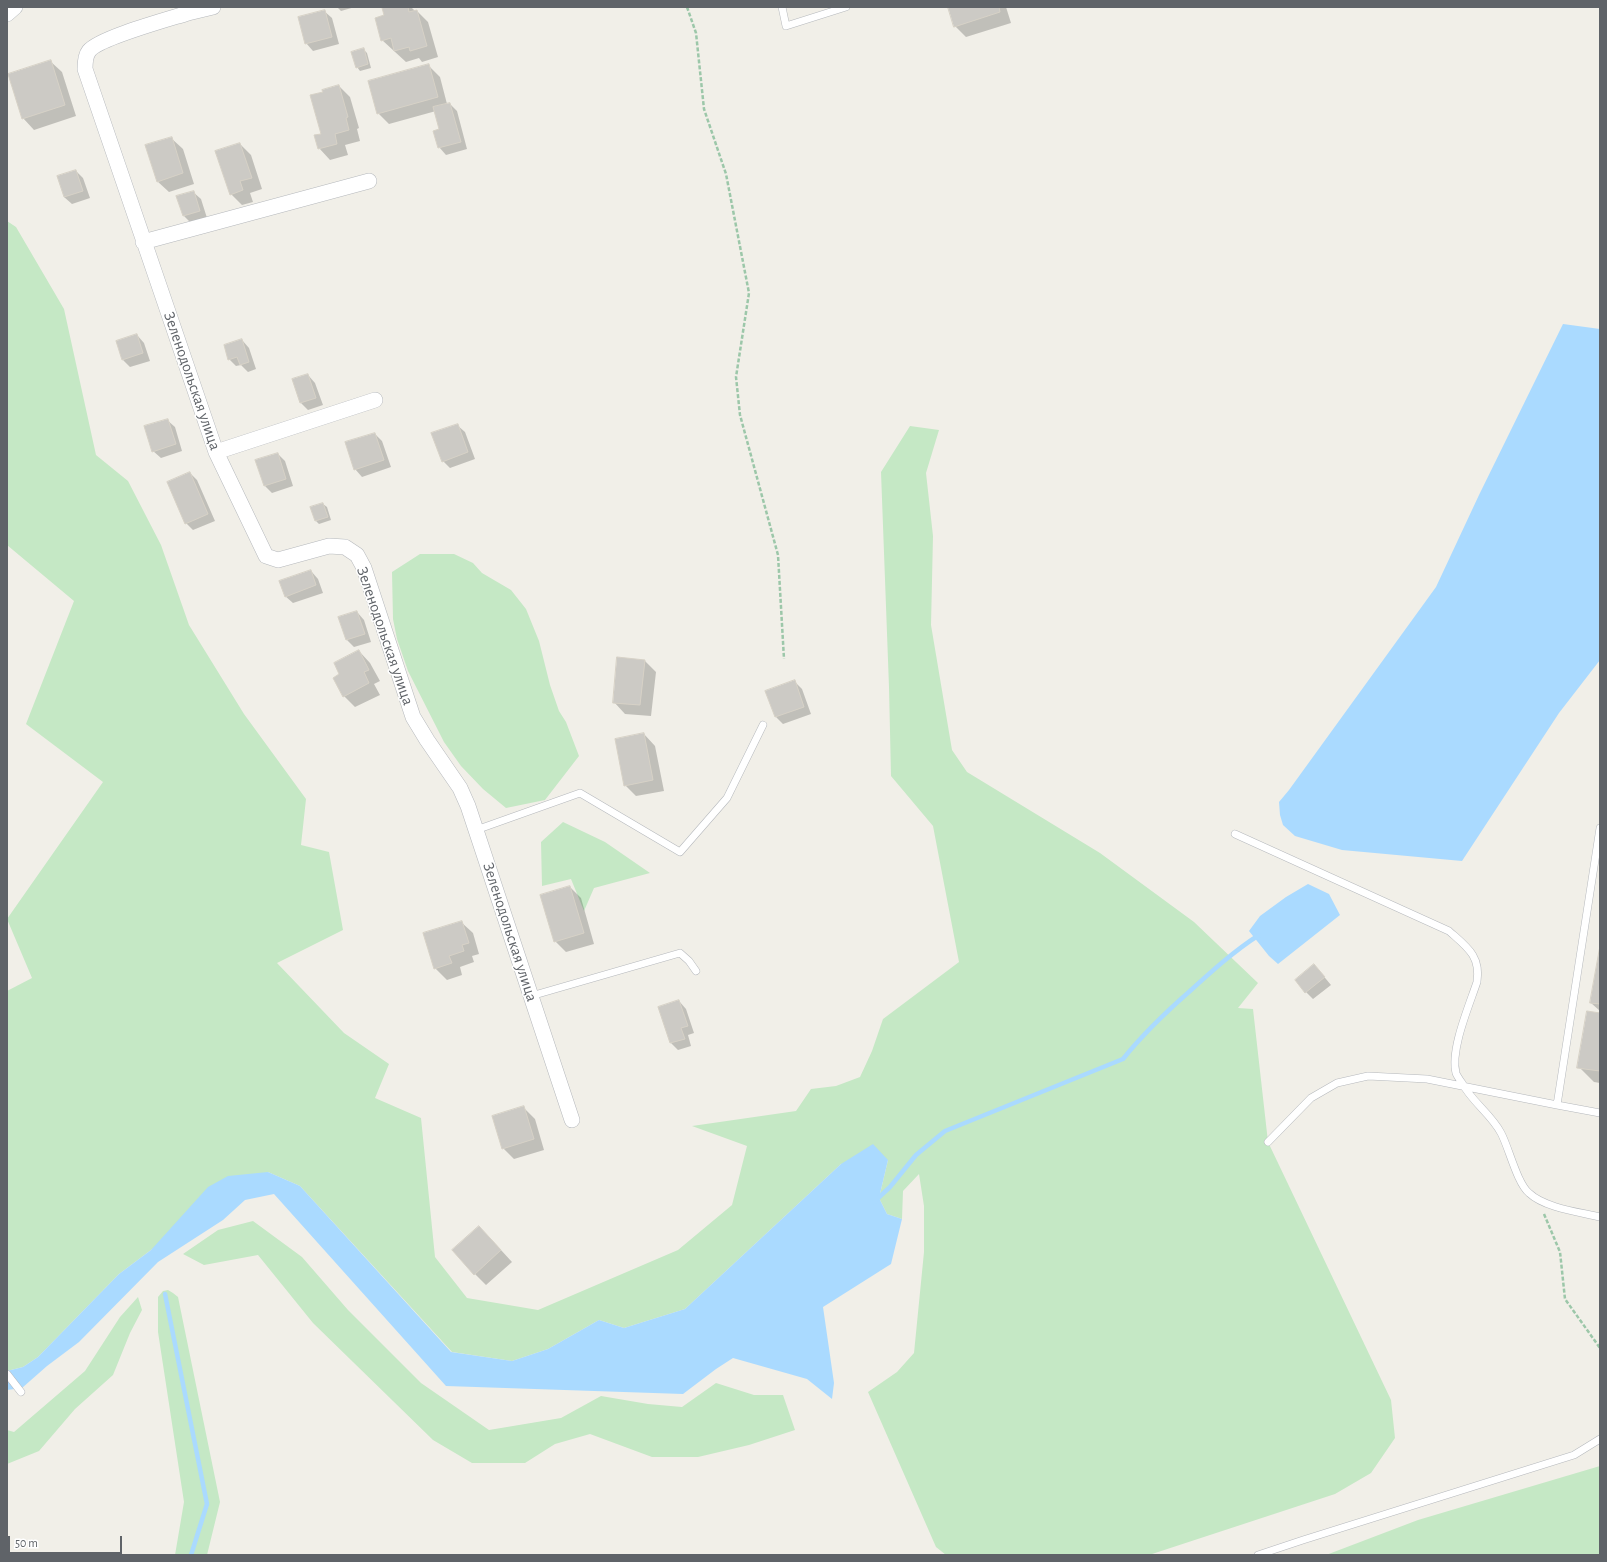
<!DOCTYPE html>
<html>
<head>
<meta charset="utf-8">
<style>
  body { margin:0 }
  #map { position:relative; width:1607px; height:1562px; overflow:hidden; background:#f1efe8; font-family:"Alegreya Sans",sans-serif }
  canvas { display:block }
  .frame { position:absolute; inset:0; border:8px solid #5f6368; pointer-events:none }
  .scale { position:absolute; left:8px; top:1536px; width:114px; height:18px; box-sizing:border-box; border:2px solid #5f6368; border-top:0; padding-left:5px; font-size:12px; line-height:14px; white-space:nowrap; color:#5f6368; -webkit-text-stroke:3px #fff; paint-order:stroke }
</style>
</head>
<body>
<div id="map">
<canvas width="1607" height="1562"></canvas>
<div class="frame"></div>
<div class="scale">50 m</div>
</div>
<script>
const context = document.querySelector('canvas').getContext('2d');
context.lineJoin = 'round';
function fill(path, color) {
  context.fillStyle = color;
  context.fill(path, 'evenodd');
}
function strokePath(path, color, width, dash) {
  context.strokeStyle = color;
  context.lineWidth = width;
  context.lineCap = dash ? 'butt' : 'round';
  context.setLineDash(dash || []);
  context.stroke(path);
}
function drawText(font, color, halo, rows, align = 'center') {
  context.font = font + ' "Alegreya Sans",sans-serif';
  context.lineWidth = 3;
  context.setLineDash([]);
  context.textBaseline = 'middle';
  context.strokeStyle = halo;
  context.fillStyle = color;
  for (const [text, x, y, turn = 0] of rows) {
    context.save();
    context.translate(x, y);
    context.rotate((+turn || 0) * Math.PI / 180);
    context.textAlign = isNaN(turn) ? turn : align;
    if (halo) context.strokeText(text, 0, 0);
    context.fillText(text, 0, 0);
    context.restore();
  }
}
const green = new Path2D(`
  M7,221l9,6 48,82 32,146 32,26 33,64 28,80 55,89 62,85 -5,46 28,7 14,78 -66,33 67,70 45,31 -14,34 46,20 14,139 32,41 71,12 140,-60 54,-45 15,-59 -55,-20 104,-15 15,-22 25,-3 24,-9 12,-26 11,-32 76,-57 -26,-136 -42,-50 -2,-89 -8,-215 29,-46 29,4 -13,43 7,63 -2,89 21,125 15,22 133,81 94,69 64,61 -20,25 15,1 15,133 123,258 4,38 -24,35 -36,21 -186,61h-203l-10,-8 -68,-155 29,-20 17,-19 10,-101v-46l-5,-32 -16,17 -1,28 -15,-5 -8,-16 9,-38 -47,4 -156,145 -61,19 -25,-8 -51,29 -36,12 -60,-9 -152,-166 -32,-14 -117,78 -32,24 -81,83 -15,10 -16,4v-380l25,-13 -25,-59 96,-137 -77,-58 48,-123 -67,-56z
  M420,554h34l19,9 9,10 29,17 15,19 13,32 11,44 9,26 7,11 13,34 -34,44 -39,8 -23,-19 -22,-23 -17,-24 -36,-71 -11,-32 -4,-20 -1,-47z
  M563,822l42,20 45,31 -56,15 -10,23 -13,-32 -29,7 -1,-44z
  M253,1221l49,36 46,53 73,73 68,47 72,-12 40,-22 47,8 34,3 34,-24 38,12h29l12,35 -46,15 -51,12h-46l-62,-23 -35,10 -30,19h-53l-39,-23 -120,-117 -55,-68 -54,10 -21,-11 35,-24z
  M168,1290l5,3 5,4 42,205 -13,53h-32l9,-53 -26,-170v-35l5,-6z
  M138,1297l4,13 -12,23 -17,42 -38,34 -36,42 -32,13v-34l7,2 71,-61 35,-54z
  M1600,1466v89h-274l92,-35z`);
const water = new Path2D(`
  M1563,324l37,5v331l-41,53 -97,148 -120,-11 -47,-14 -12,-11 -3,-10 -1,-13 10,-12 147,-203 43,-92z
  M1308,884l21,10 11,21 -62,49 -9,-8 -20,-25 11,-15 26,-19z
  M873,1144l15,16 -9,38 8,16 15,5 -11,45 -68,43 11,76 -2,16 -25,-20 -74,-21 -17,11 -33,25 -237,-8 -172,-192 -29,6 -22,20 -65,42 -79,80 -32,24 -25,22 -15,2v-19l16,-4 15,-10 81,-83 32,-24 57,-63 20,-11 40,-4 32,14 151,166 61,9 36,-12 51,-29 25,8 61,-19 156,-145z`);
const shadow = new Path2D(`
  M337,7h18l-14,4z
  M390,7h21l4,4h2l11,11 10,35 -16,5 -3,-4 -13,4 -24,-22 4,-24z
  M949,7h57l5,16 -45,14 -11,-11z
  M324,11l8,7 7,26 -26,7 -7,-8z
  M363,49l4,4 4,15 -11,3 -3,-4z
  M50,61l12,11 14,44 -42,14 -11,-12z
  M428,65l12,12 7,27h3l7,7 10,38 -21,6 -7,-8 2,-17 -5,-19 -47,13 -11,-11z
  M339,86l11,11 9,31 -2,1 3,12 -15,4 3,10 -18,5 -11,-12 3,-14 2,-41z
  M171,138l12,11 11,35 -25,8 -12,-11z
  M240,144l11,11 11,34 -12,4 3,9 -11,3 -11,-11z
  M76,171l7,7 7,20 -18,6 -8,-7z
  M193,192l8,7 6,19 -16,5 -7,-7z
  M137,335l7,8 6,18 -20,6 -7,-7z
  M242,340l7,8 7,21 -8,3 -7,-7 -5,1 -7,-7z
  M308,375l7,8 8,22 -15,5 -7,-7z
  M167,420l8,7 7,24 -21,7 -8,-7z
  M457,425l8,7 10,27 -25,9 -7,-7z
  M375,434l7,7 9,26 -29,10 -7,-8z
  M278,454l7,7 8,25 -21,7 -7,-7z
  M190,473l7,7 18,41 -22,9 -7,-7z
  M323,504l4,3 4,13 -12,4 -3,-3 -5,-13z
  M311,571l7,8 5,14 -30,10 -8,-7z
  M357,612l7,8 7,22 -17,5 -7,-7 -8,-22z
  M359,651l11,12 10,18 -6,3 6,11 -25,12 -11,-11 -3,-21z
  M645,661l11,11 -5,44 -26,-2 -11,-12z
  M794,681l8,8 9,25 -28,10 -7,-7z
  M644,734l11,12 9,45 -28,5 -11,-11z
  M570,887l11,11 13,46 -28,8 -11,-11z
  M461,922l12,11 6,21 -7,2 2,6 -14,5 2,8 -15,5 -12,-12z
  M1600,950v61l-9,-8z
  M1321,973l10,12 -18,14 -7,-7z
  M679,1001l7,8 8,24 -6,2 3,11 -13,4 -7,-7z
  M1600,1014v69l-6,-1 -15,-15z
  M523,1107l12,12 9,31 -30,9 -11,-11z
  M490,1238l22,24 -26,23 -11,-11z`);
const stream = new Path2D(`
  M874,1202l16,-15 26,-32 29,-24 178,-72c20,-25 43,-47 67,-68 22,-20 44,-40 69,-56
  M165,1294l42,210 -16,51`);
const building = new Path2D(`
  M386,7h22l1,5 8,-2 10,36 -17,5 -1,-4 -15,4 -3,-13 -10,3 -6,-23 9,-3 -2,-7z
  M948,7h51l1,5 -46,15z
  M325,10l7,27 -27,7 -7,-27z
  M364,48l4,16 -12,4 -5,-16z
  M51,60l14,45 -43,14 -14,-45z
  M429,64l9,33 -61,17 -9,-33z
  M339,85l9,32 -2,1 3,12 -14,4 2,10 -19,5 -4,-14 7,-1 -11,-39 13,-3 -1,-2z
  M450,103l11,39 -23,6 -5,-17 6,-2 -6,-22z
  M172,137l11,36 -26,9 -12,-37z
  M240,143l12,35 -12,3 3,9 -13,5 -15,-44z
  M76,170l7,21 -19,6 -7,-21z
  M194,191l6,20 -17,5 -7,-20z
  M137,334l6,19 -21,7 -6,-19z
  M242,339l7,23 -9,3 -3,-8 -9,3 -4,-15z
  M308,374l8,24 -16,5 -8,-24z
  M168,419l8,25 -24,8 -8,-26z
  M458,424l10,28 -26,10 -11,-29z
  M375,433l9,27 -30,10 -9,-28z
  M278,453l8,26 -22,7 -9,-26z
  M190,472l18,42 -23,10 -18,-42z
  M323,503l5,14 -13,4 -5,-14z
  M311,570l5,15 -31,12 -6,-16z
  M357,611l8,23 -19,6 -8,-23z
  M359,650l10,20 -5,2 5,11 -26,14 -10,-19 6,-4 -5,-11z
  M617,657l28,3 -5,45 -27,-2z
  M795,680l9,27 -29,10 -10,-26z
  M644,733l9,47 -29,6 -9,-47z
  M570,886l14,47 -30,9 -14,-47z
  M462,921l7,22 -7,2 2,6 -15,5 3,7 -18,6 -11,-36z
  M1600,946v58l-10,-1z
  M1314,964l11,13 -20,16 -10,-13z
  M679,1000l9,26 -7,2 4,11 -15,4 -12,-36z
  M1587,1011l13,2v58l-23,-3z
  M524,1106l10,33 -32,10 -10,-33z
  M479,1226l22,24 -27,25 -22,-25z`);
const path = new Path2D(`
  M687,7l9,26 8,76 22,65 23,119 -13,84 4,38 38,140 6,104
  M1544,1214l16,38 5,47 35,49`);
const service = new Path2D(`
  M782,7l4,19 60,-19
  M1600,828l-43,277 43,8
  M476,830l104,-37 100,59 47,-54 36,-73
  M1235,834l214,97c18,16 32,25 28,51 -8,24 -27,68 -21,91 1,3 4,7 6,10 10,19 29,31 39,50 8,15 16,50 28,60 16,15 50,19 71,24
  M531,996l149,-43 9,8 7,10
  M1268,1142l43,-44 26,-15 31,-7 59,3 130,26
  M7,1374l14,18
  M1258,1555l45,-15 271,-85 26,-16`);
const minor = new Path2D(`
  M187,7l1,6c-19,6 -89,25 -99,38 -4,5 -4,13 -4,18l131,383 50,104 12,4 51,-14 16,1 12,8 7,13 49,149 14,23 33,48 8,18 104,314
  M188,13l25,-6
  M7,14l8,-7
  M143,242l226,-61
  M216,452l159,-52`);
const streetNames = [
  ["Зеленодольская улица",192,381,71],
  ["Зеленодольская улица",385,636,71],
  ["Зеленодольская улица",510,932,72]
];
fill(green, '#c5e8c5');
fill(water, '#aadaff');
fill(shadow, '#0003');
strokePath(stream, '#aadaff', 4.5);
fill(building, '#cccac5');
strokePath(building, '#d6d1c6', 1);
strokePath(service, '#b5b8bc', 8);
strokePath(minor, '#b5b8bc', 16);
strokePath(path, '#9cc7a9', 2.5, [4, 2]);
strokePath(service, '#fff', 7);
strokePath(minor, '#fff', 15);
drawText('16px', '#5f6368', '#fff', streetNames);
</script>
</body>
</html>
